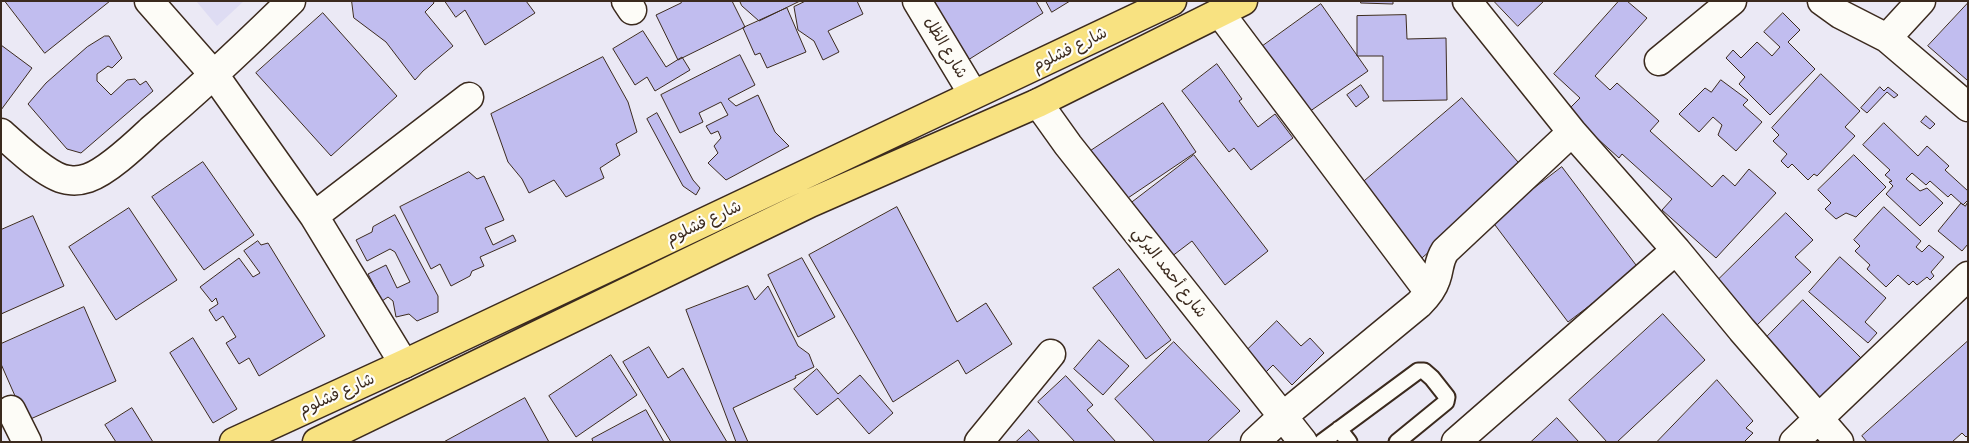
<!DOCTYPE html>
<html>
<head>
<meta charset="utf-8">
<style>
  body { margin:0 }
  #map { position:relative; width:1969px; height:443px; overflow:hidden; background:#ebe9f5; font-family:Pangolin,sans-serif }
  canvas { display:block }
  .frame { position:absolute; inset:0; border:2px solid #3b2a1e; pointer-events:none }
</style>
</head>
<body>
<div id="map">
<canvas width="1969" height="443"></canvas>
<div class="frame"></div>
</div>
<script>
const context = document.querySelector('canvas').getContext('2d');
context.lineJoin = 'round';
function fill(path, color) {
  context.fillStyle = color;
  context.fill(path, 'evenodd');
}
function strokePath(path, color, width, dash) {
  context.strokeStyle = color;
  context.lineWidth = width;
  context.lineCap = dash ? 'butt' : 'round';
  context.setLineDash(dash || []);
  context.stroke(path);
}
function drawText(font, color, halo, rows, align = 'center') {
  context.font = font + ' Pangolin,"Playpen Sans Arabic",sans-serif';
  context.lineWidth = 4.5;
  context.setLineDash([]);
  context.textBaseline = 'middle';
  context.strokeStyle = halo;
  context.fillStyle = color;
  for (const [text, x, y, turn = 0] of rows) {
    context.save();
    context.translate(x, y);
    context.rotate((+turn || 0) * Math.PI / 180);
    context.textAlign = isNaN(turn) ? turn : align;
    if (halo) context.strokeText(text, 0, 0);
    context.fillText(text, 0, 0);
    context.restore();
  }
}
const built = new Path2D(`
  M196,1h48l-27,25z`);
const building = new Path2D(`
  M5,1h105l-65,52z
  M352,1h81l1,2 -9,9 28,34 -30,25 -8,9 -29,-38 -32,-24z
  M445,1h81l9,12 -50,32 -20,-35 -9,7z
  M681,1h51l13,26 -67,33 -22,-45 25,-12z
  M740,1h60l-41,20 -17,-15z
  M806,1h51l6,13 -35,17 11,21 -16,8 -9,-19 -16,-11 -4,-23z
  M932,1h104l7,12 -75,47z
  M1046,1h24l-18,11z
  M1361,1h32v3l-32,-1z
  M1494,1h50l-26,25z
  M1619,1h8l20,17 -52,58 15,14 7,-7 42,38 -9,10 62,56 11,-12 12,11 14,-17 27,24 -60,65 -54,-48 10,-11 -50,-45 -3,4 -52,-47 13,-13 -26,-24z
  M1968,3v76l-1,1 -39,-34z
  M1321,4l47,67 -62,43 -46,-66z
  M787,8l19,44 -39,16 -7,-15 -5,2 -12,-27z
  M323,13l74,83 -66,60 -75,-83z
  M1783,13l17,17 -12,12 27,27 -45,46 -31,-31 6,-7 -19,-19 7,-8 8,8 16,-16 15,14 8,-9 -16,-15z
  M1406,15l1,24 39,-1 1,62 -64,1v-45h-26v-40z
  M643,31l23,36 16,-10 8,13 -35,21 -8,-14 -12,8 -22,-36z
  M105,36h4l13,22 -10,10 -4,-2 -11,8v7l14,14 16,-15 8,-1 5,6 6,-4 7,10 -72,62 -14,-4 -39,-45 18,-21 41,-36z
  M1,45l31,23 -31,42z
  M740,55l15,30 -27,14 8,7 22,-11 17,37 14,14 -63,34 -18,-17 10,-10 -4,-7 7,-8 -3,-7 -7,3 -5,-8 22,-11 -7,-13 -22,11 4,9 -23,11 -19,-38z
  M603,57l25,45 9,30 -21,12 4,11 -20,13 4,10 -38,19 -12,-17 -25,13 -7,-14 -14,-17 -17,-48z
  M1217,64l25,35 -3,2 19,26 17,-13 18,24 -42,32 -17,-22 -5,4 -47,-61z
  M1821,74l39,37 -15,16 10,9 -38,40 -3,-2 -6,6 -16,-16 -4,4 -7,-7 6,-7 -14,-13 6,-6 -7,-7z
  M1721,80l27,20 -5,5 19,17 -26,29 -18,-16 4,-10 -9,-8 -14,15 -20,-18 26,-26 6,4z
  M1361,85l8,12 -13,10 -9,-12z
  M1880,87l4,4 4,-4 10,8 -4,3 -7,-6 -20,21 -6,-5z
  M1462,98l63,72 -109,93 -55,-79z
  M1163,103l33,49 -74,50 -33,-50z
  M657,113l36,67 7,8 -4,7 -13,-9 -36,-67z
  M1926,116l9,8 -5,5 -9,-7z
  M1884,123l34,33 9,-10 22,20 -4,4 23,21v9l-5,5 -12,-11 -3,3 -18,-16 -4,4 -14,-12 -6,6 14,12 7,-3 16,15 -23,23 -34,-32 7,-8 -4,-4 3,-1 -7,-6 5,-5 -27,-25z
  M1194,155l74,96 -43,34 -33,-44 -25,19 -41,-53z
  M1854,155l32,32 -30,30 -10,-4 -10,6 -11,-10 6,-6 -13,-13z
  M203,162l51,73 -50,35 -52,-73z
  M1562,167l80,106 -38,29 -3,-5 -33,25 -76,-101z
  M469,172l8,7 7,-3 20,44 -19,8 8,17 20,-10 3,6 -36,16 4,9 -12,5 -2,5 -19,10 -11,-22 -9,5 -31,-62z
  M1968,202v42l-6,7 -24,-20 23,-28 4,3z
  M897,207l60,115 29,-19 26,41 -46,30 -8,-14 -65,42 -84,-147z
  M1884,207l37,34 -5,6 6,5 7,-7 15,12 -13,15 3,4 -4,4 -3,-3 -10,8 -4,-4 -4,4 -11,-10 -12,12 -19,-18 3,-4 -15,-14 5,-5 -6,-6z
  M129,208l48,72 -61,40 -47,-73z
  M1786,213l27,27 -18,17 16,15 -58,57 -42,-42z
  M395,215l43,81v16l-21,9 -8,-7 -13,3 -3,-16 -5,-4 -6,4 -14,-27 18,-9 11,23 13,-6 -15,-30 -5,-3 -23,12 -11,-21 16,-8 1,-5z
  M33,216l31,70 -63,28v-84z
  M258,241l3,4 7,-2 57,93 -66,40 -10,-18 -10,6 -13,-21 10,-6 -13,-21 -7,5 -7,-11 9,-6 -2,-6 -4,4 -12,-15 39,-29 14,19 7,-4 -16,-22z
  M1840,257l46,41 -21,24 12,11 -9,10 -59,-51z
  M802,258l33,59 -37,20 -30,-62z
  M1119,269l52,71 -25,19 -53,-71z
  M748,286l7,14 13,-14 30,60 11,8 5,13 -19,9 1,2 -63,30 15,34h-12l-50,-132z
  M1803,300l64,64 -44,44 -64,-63z
  M84,307l32,74 -90,40 -25,-57v-20z
  M1663,314l42,46 -88,82h-10l-38,-42z
  M1277,321l24,25 9,-8 14,15 -32,32 -19,-20 -12,12 -20,-21z
  M193,338l44,71 -24,14 -43,-70z
  M1099,340l30,26 -26,29 -29,-26z
  M1968,341v94l-2,2 -4,-4 -10,9h-85l-5,-6z
  M1174,342l66,69 -33,31h-52l-40,-43z
  M649,347l19,31 15,-10 44,74h-56l-48,-80z
  M611,355l26,40 -61,42 -27,-41z
  M817,369l21,25 22,-19 33,38 -24,21 -31,-36 -21,17 -23,-26z
  M1066,376l27,29 -6,5 29,32h-41l-37,-40z
  M1717,380l36,41 -7,7 7,5 -9,9h-87z
  M525,398l24,44h-105z
  M132,408l21,34h-37l-11,-17z
  M646,410l18,32h-71l-1,-3z
  M1557,418l22,24h-48z
  M1029,430l11,12h-24z`);
const lane = new Path2D(`
  M1339,429l10,13
  M1322,442l96,-71h6l8,7 15,19 -1,5 -49,40`);
const street = new Path2D(`
  M149,1l66,75 99,140 90,148
  M626,1l6,9
  M1467,1l105,131 104,118 66,80 97,112
  M1822,1l18,13 47,24 81,69
  M1220,13l209,279
  M1887,38l34,-37
  M1659,61l73,-60
  M1038,103l30,42 235,297
  M1,133c15,13 48,46 68,47 6,1 13,0 19,-2 20,-7 47,-33 63,-48 49,-41 94,-84 140,-129
  M314,216l155,-119
  M11,410l16,32
  M979,442l72,-88
  M1255,442l27,-25 137,-113c7,-7 14,-16 17,-25 4,-11 2,-17 9,-28l127,-119
  M1456,442l220,-192
  M1794,442l174,-166`);
const secondary = new Path2D(`
  M917,1l56,93`);
const primary = new Path2D(`
  M234,442l170,-78 768,-363
  M317,442l493,-239 228,-100 205,-102`);
const streetNames = [
  ["شارع الظل",945,48,59],
  ["شارع فشلوم",1070,50,-26],
  ["شارع فشلوم",704,223,-25],
  ["شارع أحمد البركي",1169,273,52],
  ["شارع فشلوم",337,395,-24]
];
fill(built, '#dedcf3');
fill(building, '#c1bdef');
strokePath(building, '#3b2a1e', 1);
strokePath(lane, '#3b2a1e', 19);
strokePath(street, '#3b2a1e', 31);
strokePath(secondary, '#3b2a1e', 31);
strokePath(primary, '#3b2a1e', 31);
strokePath(lane, '#fdfcf7', 15);
strokePath(street, '#fdfcf7', 28);
strokePath(secondary, '#fdfcf7', 28);
strokePath(primary, '#f8e281', 28);
drawText('16px', '#3b2a1e', '#fdfcf7', streetNames);
</script>
</body>
</html>
